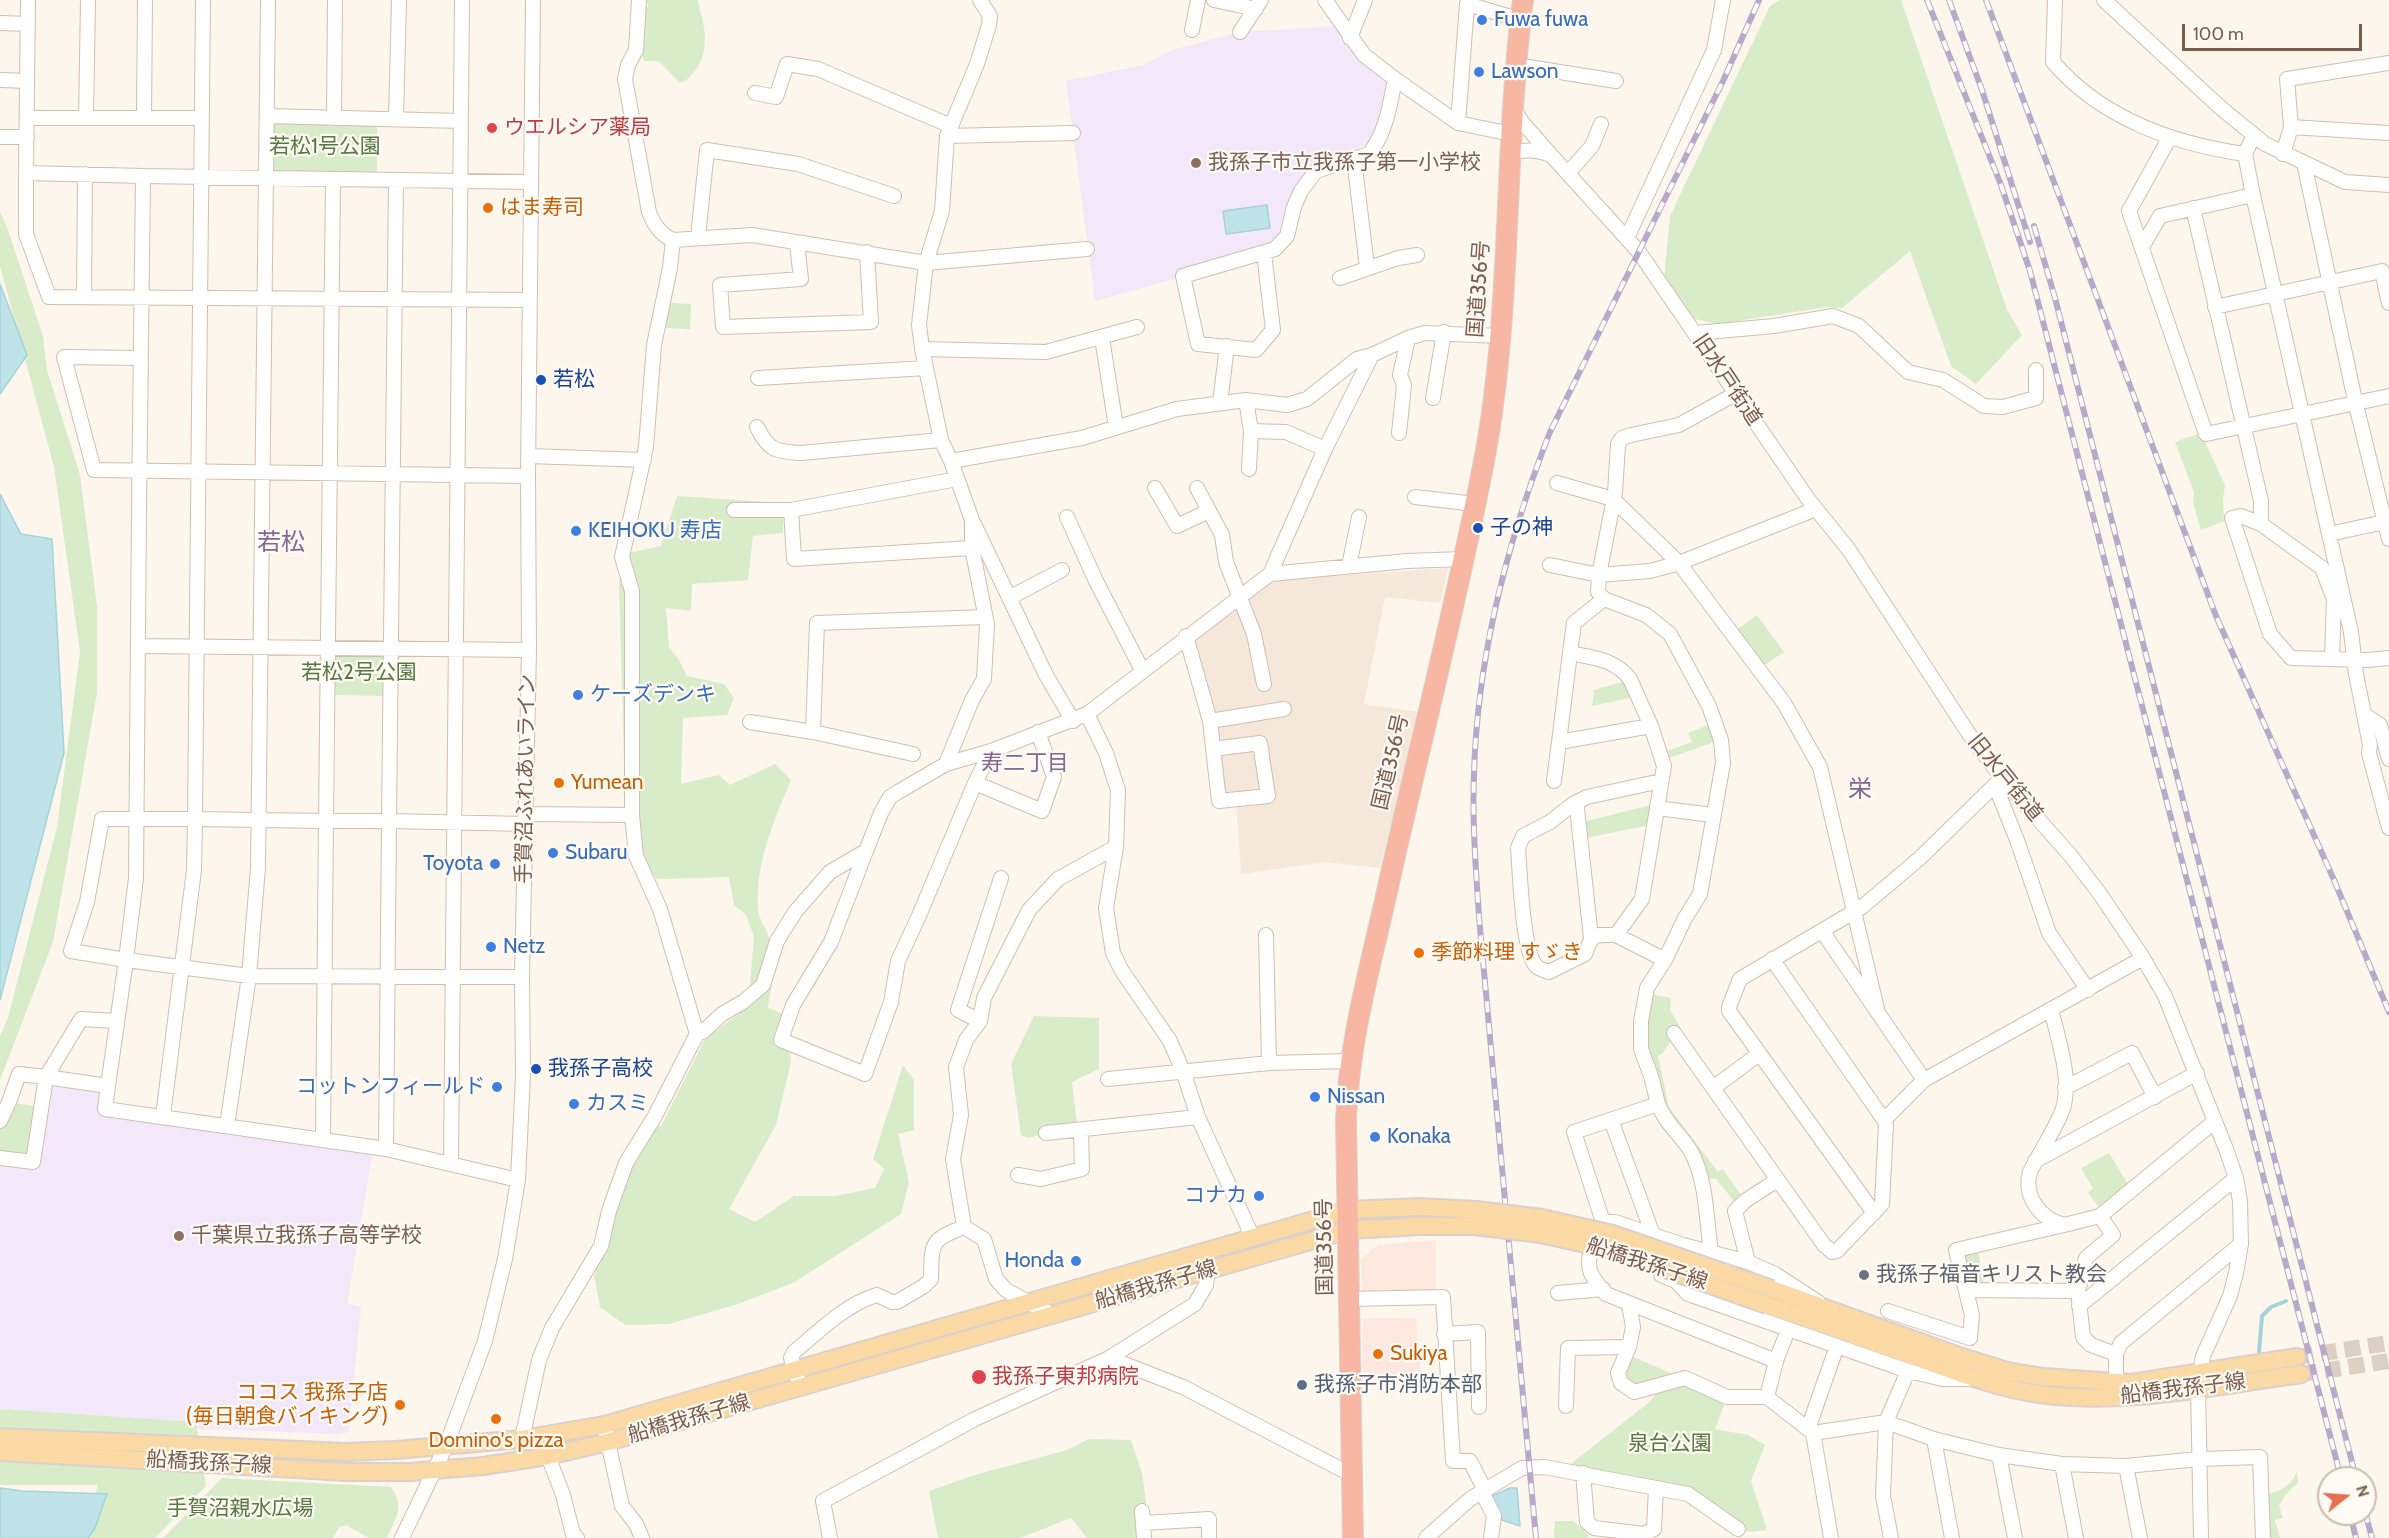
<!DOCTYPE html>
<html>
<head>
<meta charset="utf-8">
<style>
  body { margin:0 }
  #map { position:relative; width:2389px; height:1538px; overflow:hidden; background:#fdf6ec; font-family:Cabin,sans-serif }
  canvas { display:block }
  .north { position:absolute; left:2317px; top:1466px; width:60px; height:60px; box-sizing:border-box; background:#fffaf3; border:2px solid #cabbb1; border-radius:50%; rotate:73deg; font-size:16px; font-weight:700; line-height:24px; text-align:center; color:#7a5c4d }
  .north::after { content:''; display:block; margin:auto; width:21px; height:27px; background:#e76f51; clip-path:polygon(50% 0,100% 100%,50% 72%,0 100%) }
  .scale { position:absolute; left:2182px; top:24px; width:180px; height:27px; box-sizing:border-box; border:3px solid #7a5c4d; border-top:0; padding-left:8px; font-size:18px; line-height:21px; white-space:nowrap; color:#7a5c4d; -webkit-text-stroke:4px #fffaf3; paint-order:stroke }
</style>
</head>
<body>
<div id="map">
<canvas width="2389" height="1538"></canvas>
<div class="north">N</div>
<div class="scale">100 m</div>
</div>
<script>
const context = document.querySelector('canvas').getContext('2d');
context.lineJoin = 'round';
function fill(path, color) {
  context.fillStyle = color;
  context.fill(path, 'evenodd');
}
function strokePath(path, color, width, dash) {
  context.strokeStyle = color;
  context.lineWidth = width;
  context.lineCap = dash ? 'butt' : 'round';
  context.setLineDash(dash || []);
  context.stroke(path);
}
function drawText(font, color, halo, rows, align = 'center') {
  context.font = font + ' Cabin,"Noto Sans JP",sans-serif';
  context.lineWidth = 4.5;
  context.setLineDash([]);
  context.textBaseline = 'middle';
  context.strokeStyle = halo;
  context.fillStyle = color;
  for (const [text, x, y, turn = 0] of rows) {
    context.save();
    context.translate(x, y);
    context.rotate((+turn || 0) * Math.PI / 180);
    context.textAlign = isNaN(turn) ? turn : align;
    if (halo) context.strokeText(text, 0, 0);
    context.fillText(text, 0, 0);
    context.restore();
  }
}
const residential = new Path2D(`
  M1448,568l-8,35 -55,-6 -21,107 55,8 -39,156 -55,-6 -84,12 -5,-79 -10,-1 -14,-91 -19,-62 81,-61z`);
const commercial = new Path2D(`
  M1436,1240v53l-74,2 -1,-36 17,-14z
  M1416,1318l5,62 -59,-7 1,-54z`);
const education = new Path2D(`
  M1339,26l48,52 -4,30 -15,35 -12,8 -35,7 -11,9 -13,17 -7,13 -11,37 -6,6 -95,38 -83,23 -29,-220 77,-16 32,-16 65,-17z
  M49,1080l55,9 -2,24 271,39 -26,151 14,4 -12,125 -9,2 -340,-12v-260l38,6z`);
const green = new Path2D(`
  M645,0h53c1,9 4,15 5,23 4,15 2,38 -9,49 -5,5 -7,9 -14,11l-21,-22h-15l-3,-7 1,-43 7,-5z
  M1780,0h121l106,310 15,25 -46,49 -25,-18 -41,-115 -68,57 -15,-1 -109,17 -23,-5 -31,-40 6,-63 100,-210z
  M277,119l100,5v51h-104v-50z
  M0,212l7,15 36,109 4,34 33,105 17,131v87l-44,249 -53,138v-44l8,-18 49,-191 23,-175 -26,-185 -54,-201z
  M669,303l22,1 -1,25 -25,-1z
  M2201,433l24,52 -2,15 1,21 -23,9 -8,-27 1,-10 -19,-51z
  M677,496l106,7v30l-30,3 -5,44 -56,4 -1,27 -25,-3 3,39 10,13 8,16 37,8 10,14 -7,17 -44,3 -2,66 38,-9 11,10 45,-21 16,16c-17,40 -36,84 -33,129 0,10 9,20 11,30 6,27 4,42 -1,69l16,6 7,48 -15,63 -47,84 26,13 39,-26h41l40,-8 9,-19 -11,-10 30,-94 11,15v50l-16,4 11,48 -8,32 -108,69 -55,21 -69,20 -44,1 -25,-18 -6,-31 43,-147 24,-3 44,-87 43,-32 6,-70 -8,-22 -12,-10 -5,-28 -72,2 -16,-21 -16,-61 -6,-216 10,-28 32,-7z
  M1757,615l27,37 -21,14 -27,-36z
  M331,650l58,2 -2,44 -57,-1z
  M1625,681l9,16 -42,9 2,-16z
  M1711,724l6,17 -54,19 -2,-7 31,-11 -4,-9z
  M1658,803l-8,22 -70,14 -1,-16z
  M1646,993l25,5 -1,12 10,17 -18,27 -4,2 11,51 49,65 5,-3 22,32 -7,5 -22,-27 -15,-1 -38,-60 -22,-97z
  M1034,1016l65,2v51l-27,13 5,43 -49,13 -7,-3 -10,-71z
  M9,1102l32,5 -8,55 -33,-5v-36z
  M2109,1153l20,33 -28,23 -13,-16 5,-5 -12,-20z
  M1978,1249l6,36c-21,0 -19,-12 -23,-29z
  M1626,1354l101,43 -12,32 33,6 17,10 -14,36 16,49 -17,2 -12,-3 -50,-35 -125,-24 84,-66 18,-20 -31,8 -13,-9z
  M0,1409l196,13 10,64 -51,52h-73l16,-53h-98z
  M1089,1439l42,1 11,33 9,65h-64l-16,-20 -51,20h-82l-9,-47 46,-16 92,-25z
  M2297,1471l1,12 -12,11 -7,12 4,12 -8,2 5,18h-13l-1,-43c15,-5 25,-8 31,-24z
  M222,1478l169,9c14,20 5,31 -4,51h-18l-23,-13 -7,2 -6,11h-170z
  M1555,1521h18l15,13v4h-34z`);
const water = new Path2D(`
  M1267,205l3,23 -44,6 -3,-23z
  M0,284l27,71 -27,39z
  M0,494l21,40 31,5 12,214 -64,247z
  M0,1488l22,3 85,3 -12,34 -7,10h-88z
  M1510,1488h7l3,38 -18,-6 -12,-23z`);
const stream = new Path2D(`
  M2259,1352l3,-36 9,-9 15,-6`);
const majorTunnel = new Path2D(`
  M2297,1357l92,-14
  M2301,1374l88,-13`);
const minor = new Path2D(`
  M28,0l-2,173 117,3c-2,111 -2,222 -4,333l-3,369 -10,82 -55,-9 16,-49 15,-83h93l8,-819
  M639,0l-3,50 -8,15 -3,14 24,133c5,13 11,22 24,28l-3,28 -16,77 -8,102 -24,110 10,34v224l4,41 24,53 37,125
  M1214,0l42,9
  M1325,0l39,55 31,24 63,44 53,11
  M2055,0l-2,62c48,56 121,82 192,92
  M2104,0l118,109 43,35 80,38 44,3
  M0,23l28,1
  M1192,30l6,-30
  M1240,32l21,-32
  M1350,38l15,-38
  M1516,65l100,16
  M0,80l27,1
  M755,93l21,4 11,-33 31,5 133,57
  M1512,106l10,16 29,33 88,97 169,247 41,51 120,184 33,44 69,78 29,38 43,64 22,38 61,153 10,29 4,23 1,43 -5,29 -6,23 -27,60 -5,32 3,150
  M267,116l194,5
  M27,118h174
  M86,118l2,-118
  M144,118l1,-118
  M334,118l1,-118
  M396,119l3,-119
  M1458,123l9,-119 54,16
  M2291,127l98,6
  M2254,135l-9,19 8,41 98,437 5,42 14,71 -1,8 20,75
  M947,136l126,-3
  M0,137h27
  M2170,137l-41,74 77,223 183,-38
  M1511,152c15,-2 26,-3 40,3
  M2283,154l8,-27 -4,-48 102,-16
  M1354,159l13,108
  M2304,163l52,242 33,134
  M26,173v61l23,63 480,3
  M1568,173l24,-27 9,-22
  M143,176l388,6
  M396,180l-7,641 137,3
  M2193,208l68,293v23
  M698,237l9,-87 91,14 96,32
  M1627,238l87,-188 9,-50
  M673,240l79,-5 174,28 161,-14
  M797,243l4,36 -81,6 3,42 148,-5 -4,-70
  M2142,247l18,-31 93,-21
  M1264,253l9,77 -17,20 -58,-6 -15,-68 92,-27 12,-13 7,-29 7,-16 15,-20 53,-17c17,-21 21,-49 26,-75
  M1340,278l58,-20 19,-3
  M84,297l1,-123
  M2215,307l167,-36 7,32
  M1696,333l78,-7 59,-10 26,10 49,46 35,8 41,26 19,1 33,-9v-28
  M1102,338l14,89
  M922,349l124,3 91,-25
  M141,358l-77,-1 30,113 434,6
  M758,378l168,-10
  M1433,398l11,-66
  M1246,400l5,31 -2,38
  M1220,403l7,-57
  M757,427c11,23 19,25 44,26l140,-13
  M1251,431l35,1 39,17
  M1399,433l5,-48 -4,-10 8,-37
  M529,456l115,4
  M951,461l131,-23 95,-29 69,-9 41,5 20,-6 50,-40 15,-4 36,-17 17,-5 76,3
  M1557,483l56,16 66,64 105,140 36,64 58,246
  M1155,488l22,38 32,-15
  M1197,488l25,47 4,27 28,72 10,50
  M1415,497l60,7
  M734,510h57l166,-31
  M791,510l3,49 178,-11
  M1067,517l29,64 46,89
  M974,524l72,151 27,46
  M2329,534l60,-13
  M1550,565l49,10 51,-4 29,-8 137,-54
  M1349,566l10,-49
  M1270,574l55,-125 47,-94
  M1009,598l53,-28
  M1604,599l-30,24 -4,30c23,5 45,6 60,26l21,47 13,40 -22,133 -26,36 49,25
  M1186,636l24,85 9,80 49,-5 -8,-53 -47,6
  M138,646l391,4
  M1570,653l-11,89 92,-16
  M2332,658l2,-59 -12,-31 -61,-44 -20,-8 -9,2 38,116 21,24 77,2 21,-2
  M1087,714l19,39 12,37 -2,57 -10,61 7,45 9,18 48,70 13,30 15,46 55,121
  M2366,716l14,9 9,34
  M1210,721l74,-12
  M750,722l63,10 100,22
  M813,732l4,-109 167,-6
  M946,764l26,-64 12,-21 3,-55 -15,-76v-28l-21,-59 -10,-21 -19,-91 -3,-24 7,-62 16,-52 5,-75 30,-72 12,-39 1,-9 -10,-16
  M1554,781l5,-39
  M975,783l67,28 12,-34 -16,-45
  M1995,785l22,55 32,93 39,57
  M1573,804l4,4 14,130
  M1657,808l56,7
  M526,814l106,1
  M866,851l-35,91 -38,63 -12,35 84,34 26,-72 7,-41 20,-43 57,-135 16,-32
  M1822,931l102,149
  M1266,935l3,128 81,-2
  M1616,935c-22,0 -23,-3 -31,19l-36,18c-3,-1 -10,-3 -13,-6 -14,-15 -16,-95 -18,-118l5,-12 27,-14 23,-18 14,-7 74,-16
  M1772,959l112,161
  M2051,1009c7,31 23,74 10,105 -9,20 -21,38 -31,58 -7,24 10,47 34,53l36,-9 115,-95
  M117,1021l-36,-2 -35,58 62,9 -3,23 281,40 132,31
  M980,1021l-22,-11 43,-132
  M1674,1033l150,212 8,7 5,-1 45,-47 4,-79 -2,-5 40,-40 219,-122
  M1108,1079l161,-16
  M108,1086l18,-126 123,16 273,1
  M1713,1088l46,-34
  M2065,1088l67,-35 23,44
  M1658,1104c7,19 21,29 32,46 17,29 16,69 21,101
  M163,1116l31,-246 1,-51 131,2 7,-642
  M1611,1120l42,115
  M0,1121l9,-19 10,-28 27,3 -13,85 -33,-4
  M227,1126l22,-150 9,-108 10,-868
  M1046,1133l152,-16
  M323,1139l3,-318h63l-3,328
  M2035,1161l162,-88
  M451,1163l11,-1163
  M1018,1175l23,4 41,-10 -1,-39
  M1874,1213l-145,-202v-4l11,-28 122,-72 58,-49 82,-80
  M2100,1216l13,19 -27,23 -8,33 5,46 8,8 25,9 5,-11 120,-99
  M1603,1222h12l68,23 65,17 27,12 43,28
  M964,1227l20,12 12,40 10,11 46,25
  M1595,1240l8,-18 -29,-90 84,-28 -7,-28 -10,-27v-28l6,-33 18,-28 19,-40 16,-26 23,-131 -2,-23 -12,-34 -39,-72 -24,-19 -42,-16 -6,-7 1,-17 16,-82 3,-49 4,-6 9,-3 48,-10 56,-31
  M1591,1250c-6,22 2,28 15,44l170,67
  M1748,1262l-13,-51 10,-10 32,-21
  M1661,1275l15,6 12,13 220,77 -22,51 -3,74 8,42
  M1967,1290l111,1
  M1558,1293l45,-4
  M1349,1299l94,-2 10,164h17l15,29
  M2079,1306l157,-128
  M1888,1311l82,27 2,-23 -16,-65 108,-25
  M1444,1334l34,-2 1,75
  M1629,1347l-11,26 3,10 13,9 51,-14 42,19h40l46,36 73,-11 48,17 65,16 63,9 64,2 73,-7 61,-2 3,81
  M2116,1354v29
  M1109,1358l74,29 169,88
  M1908,1371l35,8h25
  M801,1388l-10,-30 3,-6c25,-21 52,-48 83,-57l15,7h5l27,-16 7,-7c1,-35 -2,-39 33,-52l-11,-68 8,-44 -5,-48 10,-27 14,-19 4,-23 45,-88 29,-31 58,-32
  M1767,1397l9,-36 12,-31
  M1566,1406l2,-58 61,-1 4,-20 -4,-23
  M1808,1429l29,-83
  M606,1433l16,73 14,18 6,14
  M1813,1433l18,105
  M522,1439l17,-79 13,-32 49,-82 8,-35 17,-48 29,-47 42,-82 7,-3 18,-17 21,-12 20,-17 14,-44 18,-29 35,-40 36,-21 15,-38 9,-16 8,-5 48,-28 45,-13 96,-37 183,-140 137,-13 56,-2
  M1934,1439l18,99
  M1999,1455l16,83
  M548,1456l15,39 10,39 4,4
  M2062,1464l14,74
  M2126,1466l14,72
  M1583,1473l4,49 7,6 50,6 10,-5 2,-41
  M1482,1492l12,24 -3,22
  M1142,1511l2,27
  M1143,1523l66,-4v19
  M402,1538l44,-92 39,-105 20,-82 13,-79 5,-105 -1,-98 7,-327 -1,-174 5,-476
  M830,1538l-7,-37 152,-82 134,-61 86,-54 11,-19 2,-15
  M1426,1538l44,-39 52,-31 22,-1 144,27 50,35`);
const major = new Path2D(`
  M1772,1289l184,66 51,16 36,6 88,6 166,-26
  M1767,1305c50,17 100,35 150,53 40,14 80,30 122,36 89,12 175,-8 262,-20
  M0,1437l346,15 50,-2 126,-11 82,-14 744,-215 72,-3 56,3
  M0,1452l347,20h63l73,-6 65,-10 60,-14 741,-212 71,-4h55`);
const highway = new Path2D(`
  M1353,1538l-7,-418c3,-79 23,-148 40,-224 32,-145 70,-289 98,-435 29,-152 19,-308 39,-461`);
const rail = new Path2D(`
  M1927,0l74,185 29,86 311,1207
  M1949,0l33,90 48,152
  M1986,0l230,616 118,264 55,132
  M2034,226l21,72 301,1180
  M2365,1512l7,26
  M2350,1514l6,24
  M1536,1538l-57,-621c-3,-47 -7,-95 -5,-142 3,-119 33,-233 76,-343l173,-351 36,-81`);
const majorBridge = new Path2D(`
  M1476,1210l66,8 71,16 159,55
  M1475,1226l65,8 68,15 159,56`);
const markers = [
  [1482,20,6,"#3f7fe0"],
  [1479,72,6,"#3f7fe0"],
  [492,128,6,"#e0444e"],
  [1196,163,6,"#8d6e63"],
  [488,208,6,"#e8710a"],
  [541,380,6,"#1a4fb4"],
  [1478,528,6,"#1a4fb4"],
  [576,531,6,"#3f7fe0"],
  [578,695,6,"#3f7fe0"],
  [559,783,6,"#e8710a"],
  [553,853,6,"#3f7fe0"],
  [495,864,6,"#3f7fe0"],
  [491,947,6,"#3f7fe0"],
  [1419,953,6,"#e8710a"],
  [536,1069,6,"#1a4fb4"],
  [497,1087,6,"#3f7fe0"],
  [1315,1097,6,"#3f7fe0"],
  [574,1104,6,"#3f7fe0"],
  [1375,1137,6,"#3f7fe0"],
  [1259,1196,6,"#3f7fe0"],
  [179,1236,6,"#8d6e63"],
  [1076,1261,6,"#3f7fe0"],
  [1864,1275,6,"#6b7280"],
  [1378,1354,6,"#e8710a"],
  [979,1377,8,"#e0444e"],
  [1302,1385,6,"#5c6f8a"],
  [400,1405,6,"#e8710a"],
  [496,1419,6,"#e8710a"]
];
const shopNames = [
  ["Fuwa fuwa",1494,20],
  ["Lawson",1491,72],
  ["KEIHOKU 寿店",588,531],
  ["ケーズデンキ",590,695],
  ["Subaru",565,853],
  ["Toyota",483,864,"right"],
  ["Netz",503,947],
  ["コットンフィールド",485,1087,"right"],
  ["Nissan",1327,1097],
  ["カスミ",586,1104],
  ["Konaka",1387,1137],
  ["コナカ",1247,1196,"right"],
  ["Honda",1064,1261,"right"]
];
const healthNames = [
  ["ウエルシア薬局",504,128],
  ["我孫子東邦病院",992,1377]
];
const parkNames = [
  ["若松1号公園",325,147],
  ["若松2号公園",359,673],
  ["泉台公園",1670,1444],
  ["手賀沼親水広場",240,1509]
];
const educationNames = [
  ["我孫子市立我孫子第一小学校",1208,163],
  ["千葉県立我孫子高等学校",191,1236]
];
const foodNames = [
  ["はま寿司",500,208],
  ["Yumean",571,783],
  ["季節料理 すゞき",1431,953],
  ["Sukiya",1390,1354],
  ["ココス 我孫子店",388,1393,"right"],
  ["(毎日朝食バイキング)",388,1417,"right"],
  ["Domino's pizza",496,1441,"center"]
];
const streetNames = [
  ["国道356号",1479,289,-86],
  ["旧水戸街道",1727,380,56],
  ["国道356号",1391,762,-77],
  ["旧水戸街道",2005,778,51],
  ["手賀沼ふれあいライン",526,779,-89],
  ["国道356号",1325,1247,-91],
  ["船橋我孫子線",1647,1264,18],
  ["船橋我孫子線",1156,1285,-16],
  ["船橋我孫子線",2183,1389,-7],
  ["船橋我孫子線",689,1419,-16],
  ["船橋我孫子線",209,1463,3]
];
const transitNames = [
  ["若松",553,380],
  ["子の神",1490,528],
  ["我孫子高校",548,1069]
];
const worshipNames = [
  ["我孫子福音キリスト教会",1876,1275]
];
const serviceNames = [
  ["我孫子市消防本部",1314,1385]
];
const neighbourhoodNames = [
  ["寿二丁目",1025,764]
];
const quarterNames = [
  ["若松",281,543],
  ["栄",1860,790]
];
fill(residential, '#f5e8da');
fill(commercial, '#fde8e0');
fill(education, '#f3e8fa');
fill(green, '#d8ecc9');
fill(water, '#bfe3e8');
strokePath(water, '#a5d3da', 1.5);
strokePath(stream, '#a5d3da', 4);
strokePath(majorTunnel, '#dcd0c4', 16, [16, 8]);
strokePath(minor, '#d1beb0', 16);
strokePath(major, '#dad1cd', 20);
strokePath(highway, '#dad1cd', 22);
strokePath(minor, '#fff', 14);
strokePath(major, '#fbd9a5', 16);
strokePath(highway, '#f7b7a3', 20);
strokePath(rail, '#b9a8c9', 6);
strokePath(rail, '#fffaf3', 4, [11]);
strokePath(majorBridge, '#dad1cd', 20, []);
strokePath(majorBridge, '#fbd9a5', 16);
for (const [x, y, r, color] of markers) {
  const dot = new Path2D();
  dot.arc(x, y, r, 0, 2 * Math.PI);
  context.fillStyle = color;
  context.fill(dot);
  strokePath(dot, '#fffaf3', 2);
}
drawText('21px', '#366cbe', '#fffaf3', shopNames, 'left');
drawText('21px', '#be3a42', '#fffaf3', healthNames, 'left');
drawText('21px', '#537a41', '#fffaf3', parkNames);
drawText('21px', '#785e54', '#fffaf3', educationNames, 'left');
drawText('21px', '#c56008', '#fffaf3', foodNames, 'left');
drawText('21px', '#7a5c4d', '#fffaf3', streetNames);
drawText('21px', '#164399', '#fffaf3', transitNames, 'left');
drawText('21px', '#5b616d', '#fffaf3', worshipNames, 'left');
drawText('21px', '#4e5e75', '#fffaf3', serviceNames, 'left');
drawText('22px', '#846695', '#fffaf3', neighbourhoodNames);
drawText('24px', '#846695', '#fffaf3', quarterNames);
</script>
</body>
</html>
